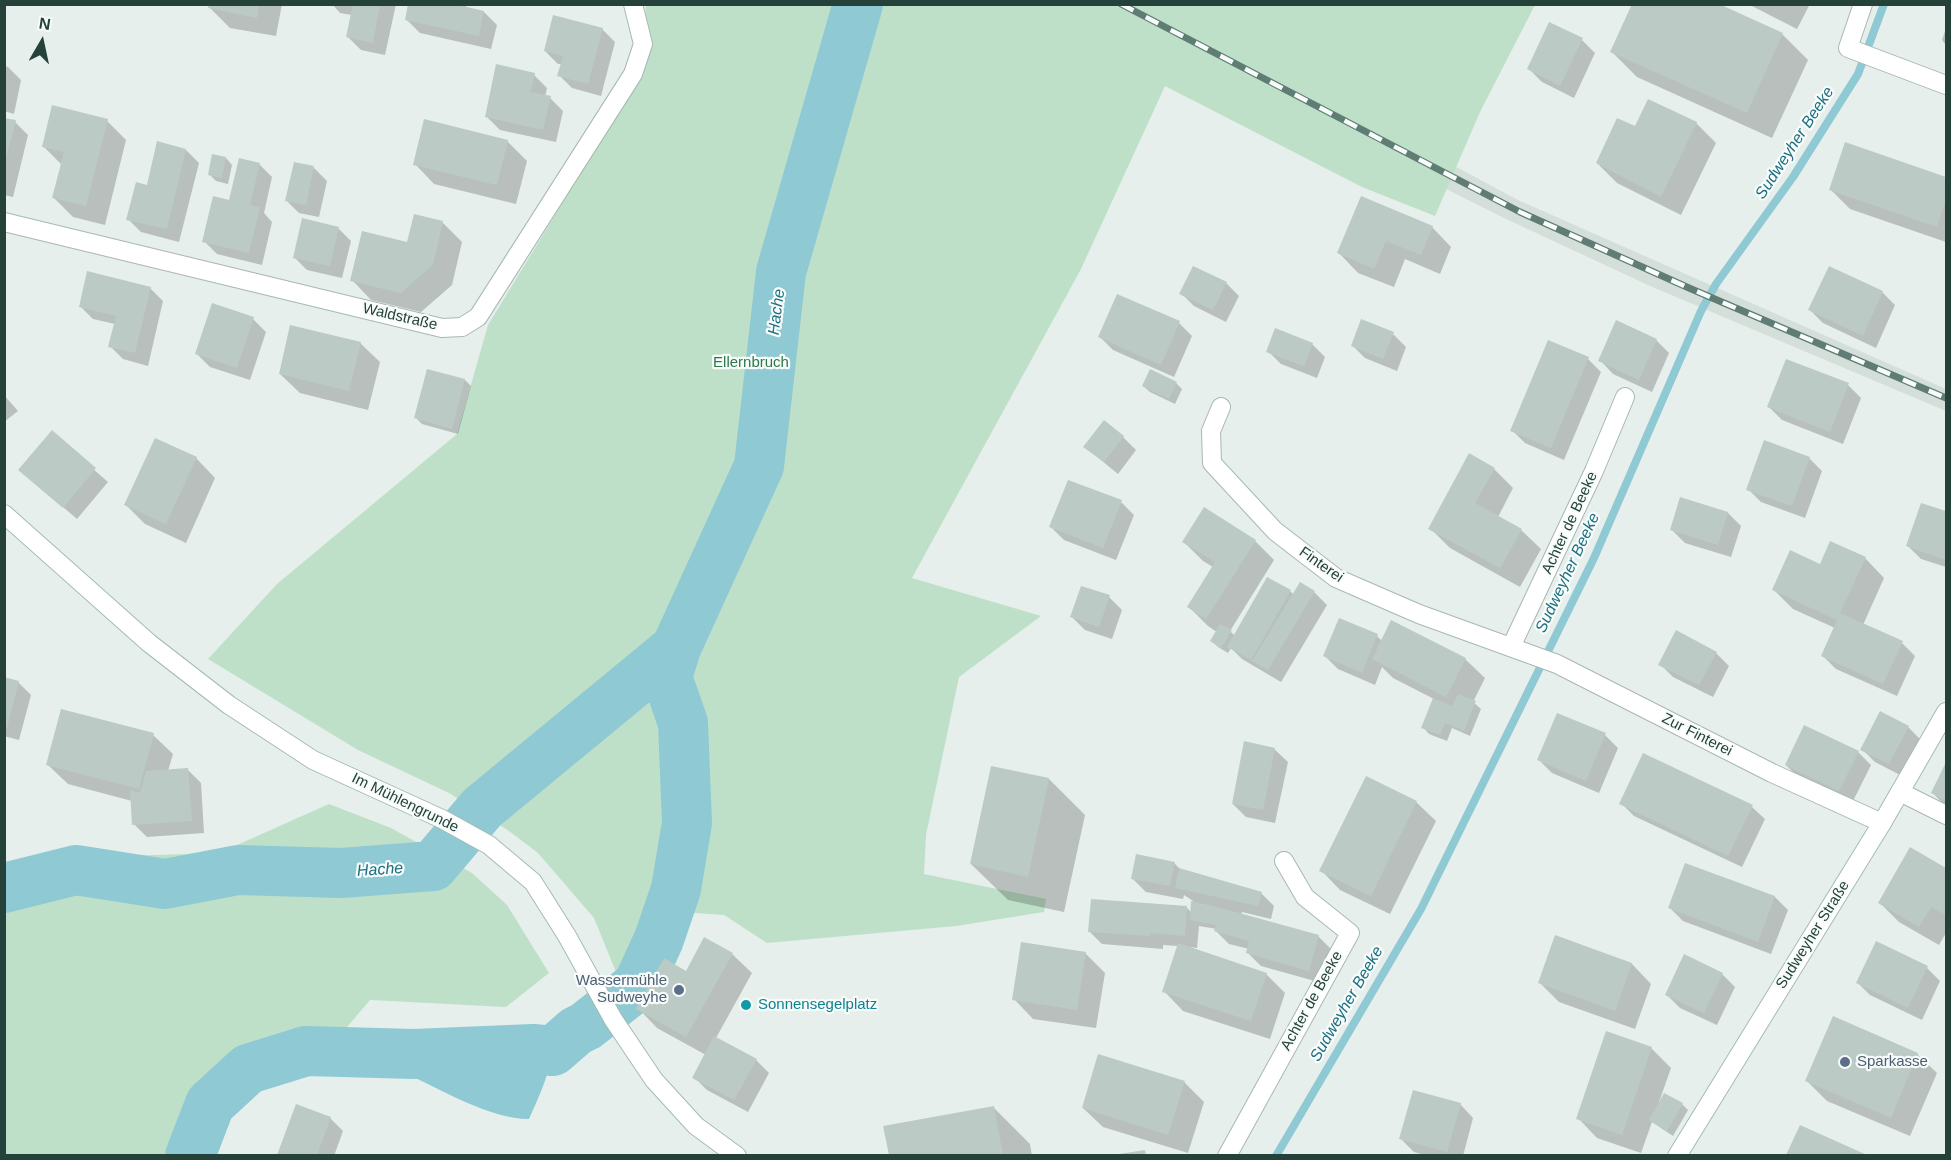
<!DOCTYPE html>
<html>
<head>
<meta charset="utf-8">
<style>
  body { margin:0 }
  #map { position:relative; width:1951px; height:1160px; overflow:hidden; background:#e6efeb; font-family:Arial,sans-serif }
  canvas { display:block }
  .frame { position:absolute; inset:0; border:6px solid #24423a; pointer-events:none }
  .north { position:absolute; left:12px; top:12px; width:60px; height:60px; -webkit-text-stroke:4px #f7fbf9; paint-order:stroke; rotate:9deg; font-size:16px; font-weight:700; line-height:24px; text-align:center; color:#24423a }
  .north::after { content:''; display:block; margin:auto; width:21px; height:27px; background:#24423a; clip-path:polygon(50% 0,100% 100%,50% 72%,0 100%) }
</style>
</head>
<body>
<div id="map">
<canvas width="1951" height="1160"></canvas>
<div class="frame"></div>
<div class="north">N</div>
</div>
<script>
const context = document.querySelector('canvas').getContext('2d');
context.lineJoin = 'round';
function fill(path, color) {
  context.fillStyle = color;
  context.fill(path, 'evenodd');
}
function strokePath(path, color, width, dash) {
  context.strokeStyle = color;
  context.lineWidth = width;
  context.lineCap = dash ? 'butt' : 'round';
  context.setLineDash(dash || []);
  context.stroke(path);
}
function drawText(font, color, halo, rows, align = 'center') {
  context.font = font + ' Arial,sans-serif';
  context.lineWidth = 4.5;
  context.setLineDash([]);
  context.textBaseline = 'middle';
  context.strokeStyle = halo;
  context.fillStyle = color;
  for (const [text, x, y, turn = 0] of rows) {
    context.save();
    context.translate(x, y);
    context.rotate((+turn || 0) * Math.PI / 180);
    context.textAlign = isNaN(turn) ? turn : align;
    if (halo) context.strokeText(text, 0, 0);
    context.fillText(text, 0, 0);
    context.restore();
  }
}
const built = new Path2D(`
  M1153,5l365,195 428,189v22l-296,-125 -146,-68 -377,-189z`);
const green = new Path2D(`
  M646,5h889l-55,107 -45,104 -73,-29 -197,-101 -84,183 -169,309 129,38 -82,61 -33,158 -2,39 122,25 -2,13 -88,14 -189,17 -43,-28 -44,-3 -26,3 -21,54 -13,13 -26,-64 -56,-65 -29,-22 -60,-38 -91,-43 -150,-91 69,-75 180,-150 31,-109 152,-249z
  M329,804l62,24 81,45 35,32 42,68 -43,34 -136,-7 -33,39 -108,27 -39,51 -6,38h-179v-286l50,-11 164,-5z`);
const water = new Path2D(`
  M524,1029l28,9c2,28 -12,56 -23,81 -39,0 -87,-29 -122,-45l11,-31 56,-9z`);
const shadow = new Path2D(`
  M211,4h71l-6,32 -46,-8 -20,-20z
  M332,4h64l-11,51 -24,-5 -13,-13 4,-22 -12,-2z
  M410,4h56v5l18,3 13,13 -6,24 -71,-16 -13,-13z
  M1748,4h62l-13,25z
  M1946,28v17l-4,-5z
  M602,29l13,13 -14,54 -29,-8 -13,-13 3,-11h-4l-13,-13z
  M1782,34l26,26 -36,78 -135,-61 -25,-25z
  M1582,40l13,13 -21,45 -32,-16 -13,-13z
  M4,66l4,1 13,13 -7,34 -10,-3z
  M534,75l13,13 -2,9 5,1 13,13 -7,31 -56,-12 -13,-13z
  M4,119l11,3 13,13 -15,62 -9,-2z
  M107,121l19,19 -21,85 -32,-8 -19,-19 8,-33 -19,-19z
  M1696,123l20,20 -35,72 -64,-32 -20,-20 39,-35z
  M507,141l20,20 -11,43 -82,-20 -19,-20z
  M1846,144l100,35v63l-96,-33 -20,-20z
  M186,150l13,13 -20,79 -38,-10 -13,-13 20,-32z
  M226,158l6,7 -4,19 -12,-3 -6,-6z
  M259,164l13,13 -8,36 8,9 -10,43 -45,-11 -13,-13 26,-40z
  M314,168l13,13 -8,36 -20,-4 -13,-13z
  M415,216l28,7 19,19 -10,43 -31,27 -50,-12 -19,-20 56,-36z
  M1432,227l19,20 -11,27 -35,-15 -11,28 -36,-14 -19,-20z
  M338,228l13,13 -9,37 -35,-8 -13,-13z
  M1226,283l13,13 -13,26 -32,-16 -13,-13z
  M150,288l13,13 -15,65 -25,-7 -13,-13 5,-22 -22,-5 -13,-13z
  M1882,292l13,13 -19,43 -53,-25 -13,-13z
  M253,319l13,13 -16,48 -40,-13 -13,-13z
  M1179,323l13,13 -18,41 -61,-27 -13,-13z
  M1393,334l13,13 -9,24 -32,-13 -13,-13z
  M1656,340l13,13 -17,39 -39,-18 -13,-14z
  M360,343l20,19 -12,48 -68,-17 -20,-19z
  M1312,344l13,13 -8,21 -36,-14 -13,-13z
  M1588,359l13,13 -37,88 -39,-17 -13,-13z
  M465,380l6,6 -13,48 -36,-10 -6,-6z
  M1176,383l6,6 -7,15 -25,-12 -7,-6z
  M1848,385l13,13 -18,46 -61,-24 -13,-13z
  M4,395l14,16 -14,11z
  M52,433l56,49 -31,37 -57,-49z
  M1123,437l13,13 -18,24 -33,-27z
  M196,458l19,20 -29,65 -41,-19 -19,-19z
  M1809,458l13,13 -17,47 -44,-16 -13,-13z
  M1494,469l19,19 -15,29 23,13 20,19 -21,38 -70,-39 -20,-20z
  M1681,499l47,14 13,13 -10,31 -46,-14 -13,-13z
  M1121,502l13,13 -18,45 -52,-20 -13,-13z
  M1922,505l24,8v54l-25,-8 -13,-13z
  M1255,541l19,19 -44,71 5,5 55,-45 4,4 7,-11 13,8 13,13 -46,77 -39,-23 -11,-11 -3,5 -10,-6 -6,-6 5,-9 -9,-6 -19,-19 24,-40 -10,-6 -19,-19z
  M1865,558l19,20 -21,47 39,18 13,13 -18,40 -61,-27 -13,-13 12,-28 -42,-19 -19,-19 47,-24z
  M1109,597l13,13 -10,29 -27,-9 -13,-13z
  M1377,636l5,5 83,18 20,19 -12,24 8,7 -11,27 -18,-8 -5,13 -18,-7 -6,-7 11,-28 -41,-21 -11,-11 -7,18 -37,-16 -13,-13z
  M1716,653l13,13 -16,31 -40,-20 -13,-13z
  M4,679l14,3 13,13 -12,45 -15,-4z
  M1908,727l13,13 -19,36 -27,-14 -13,-13z
  M153,735l20,19 -5,17 20,-1 13,13 3,50 -57,4 -13,-13 -2,-23 -64,-17 -20,-19z
  M1605,735l13,13 -19,45 -47,-20 -13,-13z
  M1274,749l14,13 -13,61 -29,-6 -13,-13z
  M1858,752l13,13 -19,38 -53,-25 -13,-13z
  M1946,766v41l-13,-14z
  M1049,779l36,36 -21,97 -56,-12 -37,-36z
  M1416,802l20,19 -46,93 -50,-24 -19,-20z
  M1621,803l131,4 13,12 -23,48 -108,-51z
  M1911,849l35,21v63l-7,12 -40,-23 -19,-19z
  M1174,863l8,8 79,22 13,13 -3,13 -29,-7 -1,3 77,21 13,13 -9,34 -61,-17 -13,-13 1,-4 -20,-5 -13,-13 1,-2 -18,-3 -2,22 -8,-1 77,27 19,19 -15,46 -87,-28 -19,-20 14,-45 -15,-1v4l-61,-5 -13,-13 98,-23 5,5 1,-12 -9,-6 -1,4 -37,-7 -13,-13z
  M1775,897l13,13 -17,44 -88,-33 -13,-13z
  M1556,937l76,27 19,20 -16,45 -76,-27 -20,-20z
  M1876,943l51,25 13,13 -18,39 -52,-25 -13,-13z
  M1085,953l20,20 -9,55 -63,-9 -19,-20z
  M732,954l20,19 -36,65 40,22 13,13 -21,39 -41,-22 -13,-13 12,-22 -49,-27 -19,-20 48,-35z
  M1722,974l13,13 -18,38 -37,-17 -13,-13z
  M1651,1048l20,20 -12,34 23,2 6,6 -15,26 -21,-14 -11,31 -44,-15 -19,-20z
  M1917,1054l20,19 -27,63 -83,-35 -20,-20z
  M1184,1082l20,20 -16,51 -85,-26 -20,-19z
  M1460,1104l13,14 -10,38h-35l-14,-4 -13,-13z
  M297,1106l33,12 13,13 -9,25h-55z
  M994,1108l36,36 2,12h-142l-5,-29z
  M1801,1127l62,29h-75z`);
const stream = new Path2D(`
  M1276,1156l145,-247 173,-351 107,-247 15,-27 77,-107 65,-103 26,-70`);
const river = new Path2D(`
  M4,888l72,-18 89,14 73,-14 103,3 92,-7 49,-58 194,-160 83,-182 22,-194 77,-268
  M190,1156l20,-52 38,-35 58,-18 108,3 119,-5 20,2 23,-20 10,-5 52,-41 21,-46 17,-50 11,-66 -4,-100 -16,-46 9,-29`);
const building = new Path2D(`
  M209,4h50l-2,14 -49,-10z
  M353,4h27l-7,39 -27,-6z
  M408,4h46l30,7 -5,25 -74,-16z
  M1632,4h87l64,29 -36,80 -137,-61z
  M553,15l50,13 -15,56 -31,-8 6,-20 -19,-5z
  M1549,22l34,16 -23,48 -33,-17z
  M496,64l39,9 -4,19 20,4 -8,34 -58,-13z
  M1648,99l49,23 -36,75 -65,-34 21,-45 18,8z
  M52,105l56,14 -22,87 -34,-8 12,-46 -22,-5z
  M4,118l12,2 -11,42h-1z
  M424,119l84,21 -11,45 -84,-20z
  M157,141l29,8 -19,80 -41,-9 10,-38 11,3z
  M1845,142l101,35v29l-2,-1 -7,22 -108,-37z
  M212,154l14,3 -4,21 -14,-3z
  M239,158l21,5 -10,42 10,2 -11,46 -47,-11 11,-46 16,4z
  M294,162l20,4 -8,39 -21,-4z
  M1361,196l72,30 -12,29 -35,-14 -12,28 -37,-16z
  M414,214l29,7 -10,44 -32,28 -51,-12 12,-50 45,11z
  M302,218l37,9 -9,39 -37,-8z
  M1193,266l34,16 -14,28 -34,-16z
  M1829,266l54,25 -20,45 -55,-26z
  M87,271l64,16 -16,66 -27,-6 8,-31 -37,-9z
  M1117,294l63,27 -19,44 -63,-28z
  M212,303l42,14 -17,51 -42,-14z
  M1361,319l33,13 -11,27 -32,-13z
  M1616,320l41,19 -18,41 -41,-19z
  M290,325l71,17 -12,49 -70,-17z
  M1275,328l38,15 -9,23 -38,-14z
  M1548,340l41,17 -38,91 -41,-17z
  M1786,359l63,24 -19,49 -63,-25z
  M427,369l38,10 -13,50 -38,-11z
  M1150,369l27,13 -8,17 -27,-13z
  M1104,420l20,16 -20,26 -21,-15z
  M52,430l44,38 -33,40 -45,-38z
  M155,438l42,19 -31,67 -42,-19z
  M1764,440l46,17 -18,49 -46,-16z
  M1469,453l26,15 -20,35 47,26 -22,39 -72,-39z
  M1068,480l54,20 -19,48 -54,-21z
  M1680,497l48,15 -10,33 -48,-15z
  M1921,503l25,8v49l-40,-14z
  M1204,507l52,33 -50,79 -19,-12 28,-45 -33,-20z
  M1830,541l36,16 -26,56 63,28 -20,43 -62,-28 16,-36 -65,-30 18,-40 30,14z
  M1267,577l24,13 -40,70 -24,-13z
  M1300,582l15,9 -47,79 -16,-9z
  M1081,586l29,9 -11,32 -29,-10z
  M1339,618l39,16 -16,39 -39,-17z
  M1391,620l75,38 -20,39 -74,-38z
  M1220,624l12,6 -11,18 -11,-7z
  M1676,630l41,22 -18,33 -41,-20z
  M4,677l15,4 -12,47 -3,-1z
  M1458,694l18,7 -12,30 -19,-8 -5,12 -19,-7 12,-30 19,8z
  M61,709l93,24 -15,56 -93,-24z
  M1880,711l29,15 -20,38 -29,-14z
  M1557,713l49,20 -20,48 -49,-21z
  M1804,725l55,26 -20,40 -54,-26z
  M1244,741l31,7 -12,62 -31,-6z
  M1643,753l110,52 -25,51 -109,-52z
  M1946,762v39l-15,-8z
  M991,766l58,12 -21,99 -58,-13z
  M188,768l4,53 -60,4 -2,-35 10,3 6,-22z
  M1366,776l51,25 -46,95 -52,-25z
  M1910,847l36,21v47l-15,-8 -12,20 -41,-24z
  M1136,854l39,8 -5,24 -39,-7z
  M1685,863l90,33 -17,46 -90,-34z
  M1179,868l83,24 -4,14 -83,-18z
  M1091,899l96,7 -2,30 -35,-3v3l-62,-4z
  M1191,901l30,7 98,27 -10,36 -63,-18 3,-12 -35,-10 2,-6 -26,-5z
  M1555,935l77,28 -17,48 -77,-28z
  M704,937l29,16 -47,84 -50,-28 28,-51 22,13z
  M1876,941l52,25 -20,42 -52,-25z
  M1021,942l65,10 -9,58 -65,-10z
  M1178,943l89,30 -16,48 -89,-29z
  M1684,954l39,19 -19,40 -39,-18z
  M1833,1016l85,37 -27,65 -86,-37z
  M1606,1031l46,16 -30,88 -46,-16z
  M714,1036l43,23 -23,41 -42,-22z
  M1098,1054l87,27 -17,54 -86,-27z
  M1413,1090l48,13 -14,49 -48,-13z
  M1664,1093l19,10 -16,28 -18,-11z
  M296,1104l35,13 -14,38h-40z
  M994,1106l9,49h-114l-6,-29z
  M1800,1125l67,30h-81z
  M1145,1150l1,5h-27v-1z`);
const street = new Path2D(`
  M1863,4l-15,44 98,37
  M4,222l438,106 20,-1 16,-10 155,-243 10,-30 -10,-40
  M1221,407l-10,24 1,32 63,68 61,47 83,36 138,50 215,109 110,50
  M1511,647l83,-176 31,-74
  M1900,792l46,23
  M1227,1156l123,-223 -45,-36 -21,-36`);
const secondary = new Path2D(`
  M4,514l145,129 80,62 84,55 129,59 47,26 44,37 34,54 46,83 41,61 42,46 41,30
  M1677,1156l205,-333 64,-111`);
const rail = new Path2D(`
  M1121,4l399,208 169,76 257,110`);
const markers = [
  [679,990,6,"#5c6f8a"],
  [746,1005,6,"#0f9aa8"],
  [1845,1062,6,"#5c6f8a"]
];
const streetNames = [
  ["Waldstraße",400,317,13],
  ["Achter de Beeke",1570,523,-65],
  ["Finterei",1321,565,35],
  ["Zur Finterei",1697,735,27],
  ["Im Mühlengrunde",405,803,26],
  ["Sudweyher Straße",1813,935,-58],
  ["Achter de Beeke",1312,1001,-61]
];
const parkNames = [
  ["Ellernbruch",751,363]
];
const serviceNames = [
  ["Wassermühle",667,981],
  ["Sudweyhe",667,998],
  ["Sparkasse",1857,1062,"left"]
];
const cultureNames = [
  ["Sonnensegelplatz",758,1005]
];
const waterNames = [
  ["Sudweyher Beeke",1795,143,-57],
  ["Hache",777,312,-83],
  ["Sudweyher Beeke",1568,573,-65],
  ["Hache",380,870,-4],
  ["Sudweyher Beeke",1347,1004,-60]
];
fill(built, '#d4dfda');
fill(green, '#bfe0c8');
fill(water, '#8ec9d4');
fill(shadow, '#0003');
strokePath(stream, '#8ec9d4', 8);
strokePath(river, '#8ec9d4', 50);
fill(building, '#bbcac4');
strokePath(street, '#a8b8b2', 20);
strokePath(secondary, '#a4bbb3', 20);
strokePath(street, '#fff', 18);
strokePath(secondary, '#fff', 18);
strokePath(rail, '#5f7d75', 7);
strokePath(rail, '#f7fbf9', 4.5, [14]);
for (const [x, y, r, color] of markers) {
  const dot = new Path2D();
  dot.arc(x, y, r, 0, 2 * Math.PI);
  context.fillStyle = color;
  context.fill(dot);
  strokePath(dot, '#f7fbf9', 2);
}
drawText('15px', '#24423a', '#f7fbf9', streetNames);
drawText('15px', '#2d7a4b', '#f7fbf9', parkNames);
drawText('15px', '#4e5e75', '#f7fbf9', serviceNames, 'right');
drawText('15px', '#0d838f', '#f7fbf9', cultureNames, 'left');
drawText('italic 16px', '#1c6f80', '#f7fbf9', waterNames);
</script>
</body>
</html>
